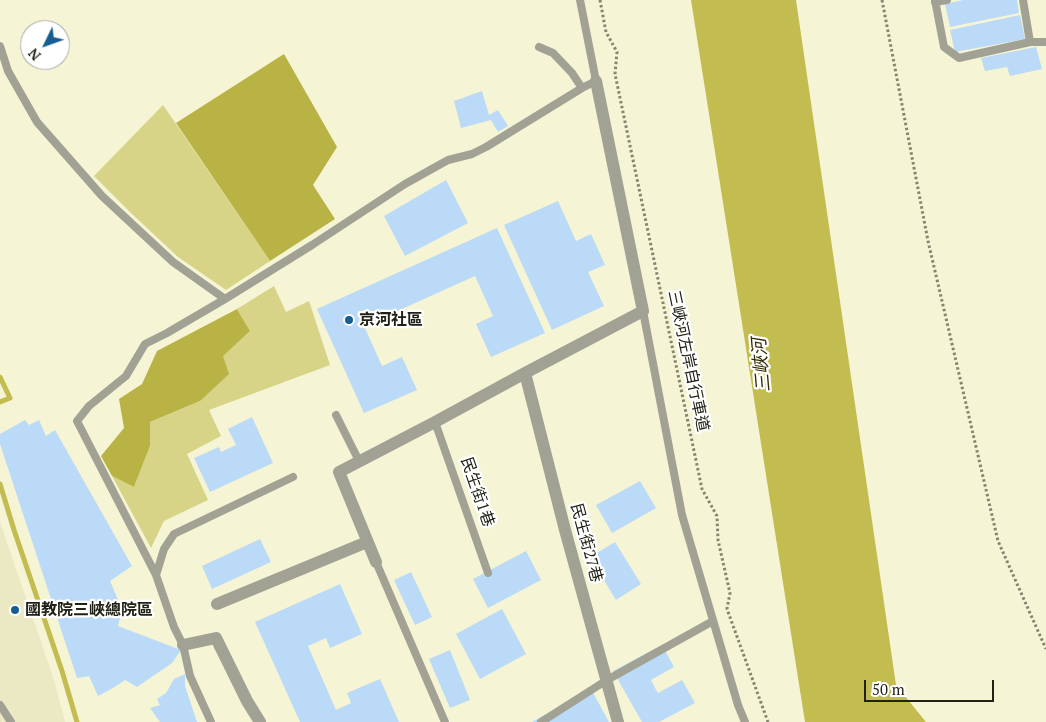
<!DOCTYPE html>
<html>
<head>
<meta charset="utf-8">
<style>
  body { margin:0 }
  #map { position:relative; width:1046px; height:722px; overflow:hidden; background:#f5f4d5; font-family:"PT Serif",serif }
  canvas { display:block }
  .north { position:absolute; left:20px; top:20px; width:50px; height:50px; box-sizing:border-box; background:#fff; border:1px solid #a6a6a1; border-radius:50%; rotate:228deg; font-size:14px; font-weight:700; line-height:20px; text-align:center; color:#212115 }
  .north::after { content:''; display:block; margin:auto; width:18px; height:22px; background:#165e92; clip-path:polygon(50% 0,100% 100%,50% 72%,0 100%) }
  .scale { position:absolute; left:864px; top:680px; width:130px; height:22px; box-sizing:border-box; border:2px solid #212115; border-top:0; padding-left:6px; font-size:15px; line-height:18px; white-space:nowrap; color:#212115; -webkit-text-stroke:4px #fff; paint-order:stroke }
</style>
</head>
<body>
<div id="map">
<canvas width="1046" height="722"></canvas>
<div class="north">N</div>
<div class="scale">50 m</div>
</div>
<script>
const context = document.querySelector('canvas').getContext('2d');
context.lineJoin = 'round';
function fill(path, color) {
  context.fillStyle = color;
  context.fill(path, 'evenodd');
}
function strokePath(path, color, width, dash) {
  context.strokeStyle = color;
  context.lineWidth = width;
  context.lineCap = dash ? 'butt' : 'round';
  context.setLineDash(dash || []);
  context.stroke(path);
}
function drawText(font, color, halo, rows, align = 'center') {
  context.font = font + ' "PT Serif","Noto Sans TC",serif';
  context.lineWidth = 4.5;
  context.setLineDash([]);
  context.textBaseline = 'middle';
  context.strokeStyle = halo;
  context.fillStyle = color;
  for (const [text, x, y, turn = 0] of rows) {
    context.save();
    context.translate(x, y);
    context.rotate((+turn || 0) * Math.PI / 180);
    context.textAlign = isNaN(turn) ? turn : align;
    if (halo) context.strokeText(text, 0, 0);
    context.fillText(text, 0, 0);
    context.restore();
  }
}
const built = new Path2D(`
  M0,522l54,158 11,42h-65z`);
const green = new Path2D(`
  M163,105l107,156 -44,29 -48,-33 -46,-43 -38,-38z
  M274,286l12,26 23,-11 21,64 -121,45 12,26 -34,18 21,46 -44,21 -13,27 -39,-72 22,11 16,-41v-24l50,-21 22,-45 28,-25 -13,-22z`);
const forest = new Path2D(`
  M284,54l53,93 -24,38 22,34 -65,42 -94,-138z
  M237,309l13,22 -27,25 6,18 -29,27 -50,21v24l-16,41 -22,-11 -11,-20 23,-28 -5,-29 23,-15 15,-33z`);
const water = new Path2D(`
  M691,0h105l100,685 30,37h-121z`);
const stream = new Path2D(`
  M0,377l10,21 -10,4
  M0,484l14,46 48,141 15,51`);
const building = new Path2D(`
  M963,0h54l2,13 -69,14 -5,-23z
  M1020,15l5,24 -70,13 -5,-22z
  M1036,47l6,22 -32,7 -3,-9 -22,4 -4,-13z
  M482,91l7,24 9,-5 10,16 -10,6 -7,-12 -30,8 -7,-27z
  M446,180l22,43 -63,33 -21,-40z
  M558,201l18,40 15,-7 14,31 -17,7 16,34 -52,24 -48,-105z
  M497,228l48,105 -54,24 -15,-33 17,-8 -18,-40 -111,50 18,40 20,-9 15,33 -53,23 -47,-104z
  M252,417l21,46 -63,29 -16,-34 25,-11 2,5 15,-7 -8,-16z
  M25,420l4,5 10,-5 7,16 9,-6 77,136 -22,15 12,28 -4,17 63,24 -9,13 -35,24 -12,-7 -12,8 -15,8 -9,-20 -12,2 -77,-234v-10z
  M640,481l16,27 -44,25 -16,-28z
  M260,539l11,23 -59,27 -10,-23z
  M615,542l26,42 -25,16 -26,-43z
  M526,551l15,29 -53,28 -15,-29z
  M411,572l21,45 -17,8 -21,-45z
  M340,584l22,50 -32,14 -4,-10 -18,8 28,64 15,-7 -4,-10 33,-14 19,43h-99l-45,-100z
  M502,609l24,45 -46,25 -24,-45z
  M662,645l12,22 -23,13 4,8 3,5 24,-13 13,23 -36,19h-17l-29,-51z
  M450,650l20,50 -20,8 -21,-49z
  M185,674v12l12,36h-37l-10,-14 10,-3 -3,-6 9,-6 8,-14z
  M591,689l18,33h-77z`);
const path = new Path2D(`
  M600,0l6,32 11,20 -2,22 87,415 15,27 1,24 12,53 -3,16 41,113
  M882,0l46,241 70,300 48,108`);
const service = new Path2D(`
  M935,0l9,47 15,11 71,-16h16
  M1023,0l7,42
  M935,2l12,-2
  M0,46l8,25 29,51 65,74 71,66 52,37
  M539,47l14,6 19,20 10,15
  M643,311l39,204 56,190 7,17
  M336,415l23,46
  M435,422l53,151
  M376,562l69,160
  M156,575l8,-26 10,-15 119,-57
  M0,705l11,17
  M211,722l-21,-46 -7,-31 -9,-18 -18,-52 -79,-154 12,-15 37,-30 19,-32 22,-11 58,-34 87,-54 93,-61 43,-24 24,-6 14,-7 96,-59 14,-7 -16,-81
  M541,722l66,-42 106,-59`);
const minor = new Path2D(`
  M525,373l40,157 53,192
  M376,562l-37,-90 96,-50 90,-49 118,-62 -47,-230
  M217,604l150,-62
  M183,645l33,-7 31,63 13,21`);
const markers = [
  [349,320,5,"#165e92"],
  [15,610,5,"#165e92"]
];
const poiNames = [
  ["京河社區",359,320],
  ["國教院三峽總院區",25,610]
];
const streetNames = [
  ["三峽河左岸自行車道",688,361,78],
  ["民生街1巷",477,492,71],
  ["民生街27巷",586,543,75]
];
const waterNames = [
  ["三峽河",762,365,-95]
];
fill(built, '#ebe9c3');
fill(green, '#d8d487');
fill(forest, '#b9b346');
fill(water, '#c3bc50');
strokePath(stream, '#c3bc50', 5);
fill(building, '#bbdaf7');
strokePath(path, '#84846f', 3, [2.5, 2.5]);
strokePath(service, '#a1a194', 8);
strokePath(minor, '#a1a194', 12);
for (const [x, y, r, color] of markers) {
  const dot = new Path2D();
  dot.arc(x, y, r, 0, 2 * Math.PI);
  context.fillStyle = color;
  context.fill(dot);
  strokePath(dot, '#fff', 2);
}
drawText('bold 16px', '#212115', '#fff', poiNames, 'left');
drawText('16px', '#212115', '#fff', streetNames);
drawText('italic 18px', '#302d00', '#fff', waterNames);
</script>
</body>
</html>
